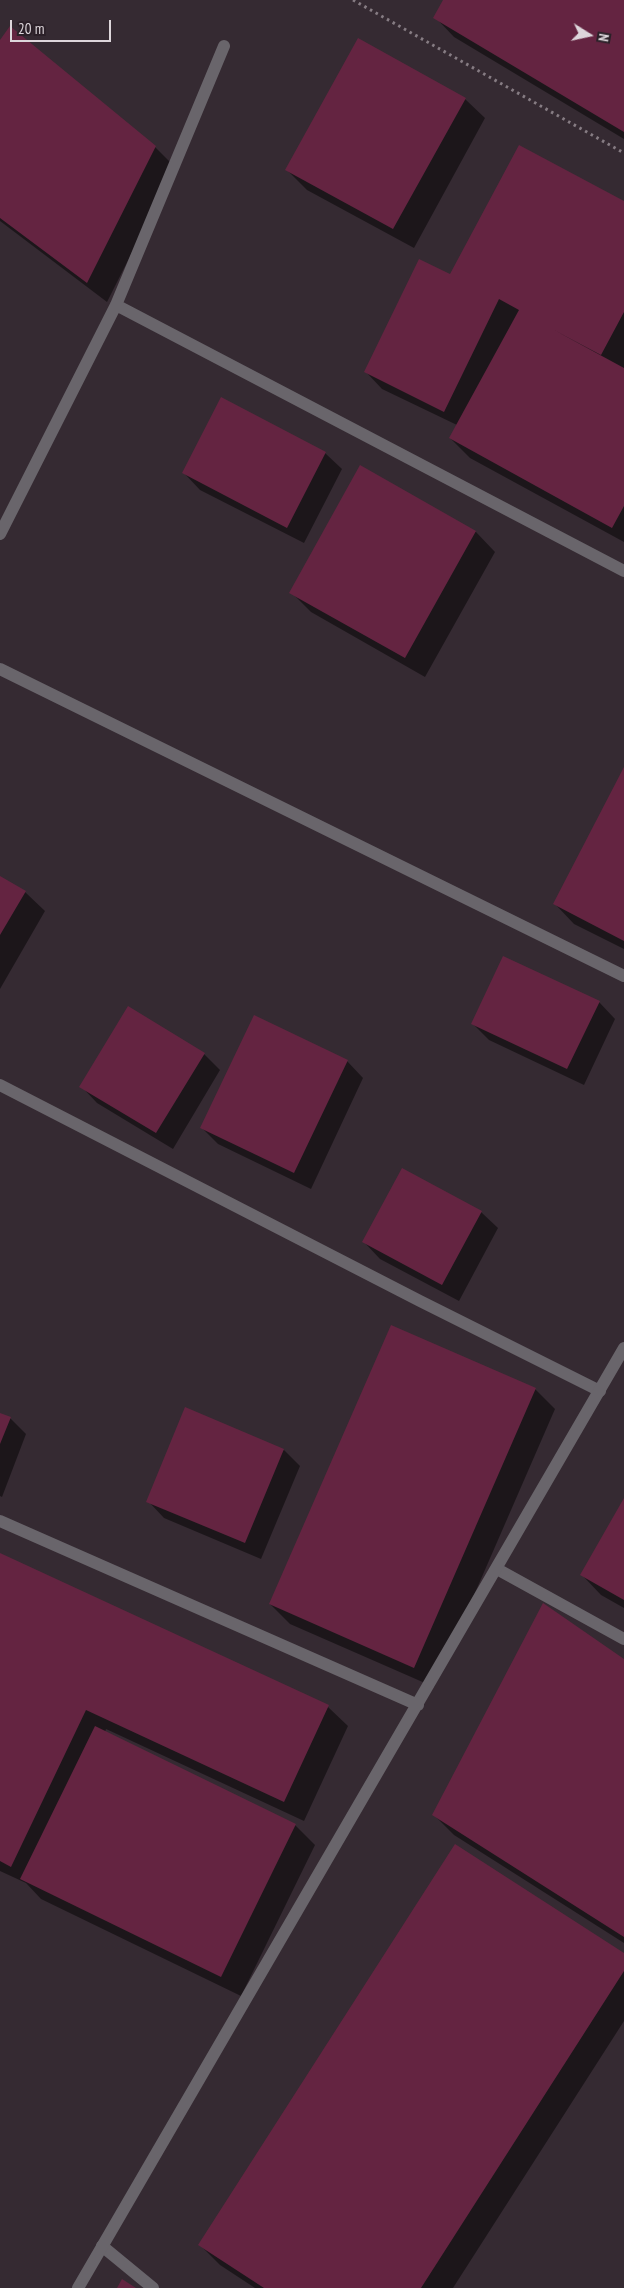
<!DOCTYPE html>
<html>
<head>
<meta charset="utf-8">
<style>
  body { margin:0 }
  #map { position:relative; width:624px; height:2288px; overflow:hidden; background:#352a32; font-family:"PT Sans Narrow",sans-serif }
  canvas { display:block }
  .north { position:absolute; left:564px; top:10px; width:50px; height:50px; -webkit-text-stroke:4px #2b2028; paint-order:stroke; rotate:100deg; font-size:14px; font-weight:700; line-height:20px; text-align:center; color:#ddd6db }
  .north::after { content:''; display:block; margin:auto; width:18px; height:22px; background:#ddd6db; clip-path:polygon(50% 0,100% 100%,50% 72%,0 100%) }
  .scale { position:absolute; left:10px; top:20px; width:101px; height:22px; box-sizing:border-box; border:2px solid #ddd6db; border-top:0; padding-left:6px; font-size:15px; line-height:18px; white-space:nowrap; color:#ddd6db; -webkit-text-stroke:4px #2b2028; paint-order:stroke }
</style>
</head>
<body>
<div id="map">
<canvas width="624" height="2288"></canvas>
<div class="north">N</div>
<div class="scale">20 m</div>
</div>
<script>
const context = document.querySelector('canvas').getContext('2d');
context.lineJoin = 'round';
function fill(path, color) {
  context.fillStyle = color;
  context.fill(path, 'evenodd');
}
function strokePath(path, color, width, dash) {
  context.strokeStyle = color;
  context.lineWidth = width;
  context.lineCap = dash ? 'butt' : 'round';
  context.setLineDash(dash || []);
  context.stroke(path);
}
const shadow = new Path2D(`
  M445,0h179v139l-170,-102 -19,-20z
  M0,42l155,105 20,20 -68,135 -107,-81z
  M465,99l20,19 -71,130 -107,-58 -20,-20z
  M624,203v339l-154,-84 -20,-20 7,-13 -75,-36 -16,-17 92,-92z
  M325,453l17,16 -38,74 -104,-53 -16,-17z
  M361,467l115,65 19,20 -70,125 -114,-65 -20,-20z
  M624,770v179l-50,-25 -19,-20z
  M0,877l25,15 20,19 -45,78z
  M599,1002l16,17 -31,66 -95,-45 -16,-16z
  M204,1054l16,16 -47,79 -76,-46 -16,-17z
  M347,1061l16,17 -52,111 -93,-45 -16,-16z
  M481,1212l17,16 -39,73 -79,-42 -16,-17z
  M535,1389l20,20 -121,278 -144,-63 -20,-20z
  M0,1414l10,4 16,16 -24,63 -2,-1z
  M284,1450l16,16 -39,93 -97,-41 -16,-17z
  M624,1500v108l-23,-13 -19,-20z
  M0,1555l328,152 20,19 -44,95 -198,-92 -1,3 190,93 20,20 -74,151 -200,-97 -15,-16 -26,-12z
  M624,1660v283l-170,-108 -20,-20z
  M624,1954v67l-171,267h-198l-35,-23 -20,-20z`);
const building = new Path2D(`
  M443,0h181v132l-191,-114z
  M10,26l146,120 -69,137 -87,-65v-178z
  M358,38l108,60 -73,131 -108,-59z
  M519,145l105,56v111l-23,43 -47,-25 70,38v138l-12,22 -163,-90 70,-128 -20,-11 -55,113 -80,-40 55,-113 31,15z
  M221,397l105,55 -39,76 -105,-55z
  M360,465l116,66 -71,127 -116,-65z
  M624,767v174l-71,-37z
  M0,876l26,15 -26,44z
  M503,956l97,45 -33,68 -96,-45z
  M128,1006l77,47 -49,80 -77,-46z
  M254,1015l94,45 -54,113 -94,-45z
  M402,1168l80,43 -40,74 -80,-43z
  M391,1325l145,63 -122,280 -145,-64z
  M185,1407l99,42 -39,94 -99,-41z
  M0,1413l11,4 -11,27z
  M624,1498v102l-44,-25z
  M0,1553l329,152 -45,97 -198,-92 -75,157 -11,-6z
  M543,1603l81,56v278l-192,-122z
  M95,1726l201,98 -75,153 -201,-98z
  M455,1844l169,109v18l-203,317h-157l-66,-43z
  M122,2279l14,9h-19z`);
const path = new Path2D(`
  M353,0l271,153`);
const lane = new Path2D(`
  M116,305l508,266
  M0,534l116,-229 108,-259
  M0,669l624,307
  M0,1085l420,216 180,90
  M497,1569l127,70
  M102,2246l51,42`);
const street = new Path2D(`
  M0,1521l418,184
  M78,2288l546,-940`);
fill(shadow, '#0007');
fill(building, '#642441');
strokePath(path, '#867c83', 3, [2.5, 4]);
strokePath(lane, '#69656b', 12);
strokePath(street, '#69656b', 12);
</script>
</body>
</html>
